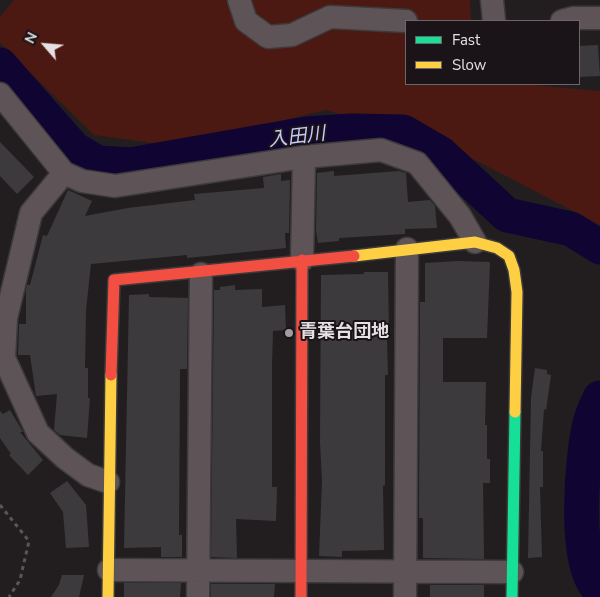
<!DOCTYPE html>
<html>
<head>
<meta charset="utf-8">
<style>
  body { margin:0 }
  #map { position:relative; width:600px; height:597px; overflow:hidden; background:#221e20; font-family:"Nunito Sans",sans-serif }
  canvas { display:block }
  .legend { position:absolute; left:405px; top:20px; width:175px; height:65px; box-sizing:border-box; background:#1a1418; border:1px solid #6b6669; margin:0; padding:6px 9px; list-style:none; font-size:15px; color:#e5e0e3 }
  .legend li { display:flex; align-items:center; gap:10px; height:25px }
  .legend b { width:25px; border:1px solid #6b6669 }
  .north { position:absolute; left:20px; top:20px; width:50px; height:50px; -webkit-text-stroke:4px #1a1418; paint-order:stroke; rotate:297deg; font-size:14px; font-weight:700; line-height:20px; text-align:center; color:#e5e0e3 }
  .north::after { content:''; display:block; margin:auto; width:18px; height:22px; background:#e5e0e3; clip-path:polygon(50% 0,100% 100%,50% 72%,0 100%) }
</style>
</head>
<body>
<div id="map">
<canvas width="600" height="597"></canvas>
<ul class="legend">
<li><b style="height:6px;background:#16e098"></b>Fast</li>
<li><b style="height:6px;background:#ffcf43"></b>Slow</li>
</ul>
<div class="north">N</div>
</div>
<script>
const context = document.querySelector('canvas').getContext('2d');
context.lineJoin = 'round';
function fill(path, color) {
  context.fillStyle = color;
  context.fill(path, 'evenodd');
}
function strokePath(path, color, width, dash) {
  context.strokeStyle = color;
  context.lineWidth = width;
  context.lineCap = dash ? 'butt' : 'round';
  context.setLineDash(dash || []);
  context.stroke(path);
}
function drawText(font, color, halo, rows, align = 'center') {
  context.font = font + ' "Nunito Sans","Noto Sans JP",sans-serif';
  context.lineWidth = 4;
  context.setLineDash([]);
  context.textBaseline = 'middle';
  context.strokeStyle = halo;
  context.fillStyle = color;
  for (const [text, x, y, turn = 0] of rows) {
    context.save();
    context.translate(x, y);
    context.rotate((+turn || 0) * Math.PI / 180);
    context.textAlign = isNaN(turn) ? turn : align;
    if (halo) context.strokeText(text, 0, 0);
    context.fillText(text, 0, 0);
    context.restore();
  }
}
const green = new Path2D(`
  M14,0h456l1,21h-65v63h115l79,7v134l-150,-78 -124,-37 -150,36 -82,-11 -94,-92v-26z`);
const river = new Path2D(`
  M0,65l74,84 24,14 32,2 177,-31 45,-3 51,1 38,22 66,61 64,14 29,18
  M600,398c-3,7 -7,14 -9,22 -9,29 -19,151 9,169`);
const building = new Path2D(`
  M598,45l2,31 -21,1v-31z
  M0,142l34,35 -17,17 -17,-18z
  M334,171v5l65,-5 7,2 2,29 22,-2 5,6 2,22 -32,1v5l-66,4v3l-21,2 -2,-12 1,-58z
  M281,174v7l9,-1 -1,53h-4l1,15 -99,10v-3l-96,9 -5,46 -1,58h3v30h2l-3,40 -27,-3 -6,-5 3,-36 -21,2 -6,-41h-12l1,-27v-4h7v-35l1,-4h3l13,-50 4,1 21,-46 24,11 -7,15 43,-8 67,-8 -1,-6 70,-6 -1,-11z
  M458,261l32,1 -3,76h-44v44h43l-1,43h2v34h3v24h-7l1,76 -61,-1v-40h-4l1,-216h5v-39z
  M364,272h24l1,67h-2l1,36h-3v110l-2,1 1,64 -42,1v6l-23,-1 3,-75 -2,-39 1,-167 43,-1z
  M235,285v5l27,-1v18l23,-2 1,25 -13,1 -1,32v124h5l-1,34 -40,-2 1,39 -26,-1 3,-267h6v-3z
  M149,294v3l39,1 -1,71h-7l-1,166h3v22h-21v-10l-37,1 5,-253z
  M535,368l12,2v4l4,1 -5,35 -2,-1 -3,42h2v36h-3l2,70 -14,1 3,-160z
  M10,410l13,22h-3l23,28 -15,15 -19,-20 2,-1 -11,-16v-27l3,3z
  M67,481l19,24 3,42 -23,1 -3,-36 -13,-19z
  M62,575h22l-5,22h-28l8,-12z
  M124,583h57l-1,14h-56z
  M211,584h64l-1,13h-63z
  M430,585h54v12h-54z`);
const path = new Path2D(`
  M0,505l29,36 -9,39 -11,17`);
const street = new Path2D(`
  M239,0l7,21 22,16 24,-2 38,-18 76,4
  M492,0l2,21
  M562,21l11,-3h27
  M0,94l64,79 18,8 33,5 189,-29 77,-7 36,13 43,53 15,26
  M64,173l-33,40 -25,105 -2,40 34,75 27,25 23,17 20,7
  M302,260l2,-103
  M109,570l403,2
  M198,597l3,-323
  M405,597l2,-348`);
const fast = new Path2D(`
  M512,597l3,-185`);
const slow = new Path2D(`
  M354,256l121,-14 22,6 12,8 5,14 3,22 -2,120
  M108,597l3,-222`);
const jam = new Path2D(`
  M111,375l3,-95 240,-24
  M301,597l1,-337`);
const markers = [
  [289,333,5,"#a19c9f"]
];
const poiNames = [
  ["青葉台団地",299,333]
];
const waterNames = [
  ["入田川",297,138,-7]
];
fill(green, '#4b1911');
strokePath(river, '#100532', 35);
fill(building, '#3d3a3d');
strokePath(street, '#3c3a3b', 25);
strokePath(fast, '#3c3a3b', 14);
strokePath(slow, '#3c3a3b', 14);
strokePath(jam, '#3c3a3b', 14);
strokePath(path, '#5c5557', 3, [4, 4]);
strokePath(street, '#5e5457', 22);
strokePath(fast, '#16e098', 11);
strokePath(slow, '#ffcf43', 11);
strokePath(jam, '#f24e42', 11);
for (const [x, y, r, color] of markers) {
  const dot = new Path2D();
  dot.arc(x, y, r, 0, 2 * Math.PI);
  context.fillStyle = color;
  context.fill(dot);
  strokePath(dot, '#1a1418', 2);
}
drawText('bold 18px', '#e5e0e3', '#1a1418', poiNames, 'left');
drawText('italic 19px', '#c7c9fd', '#1a1418', waterNames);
</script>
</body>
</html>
